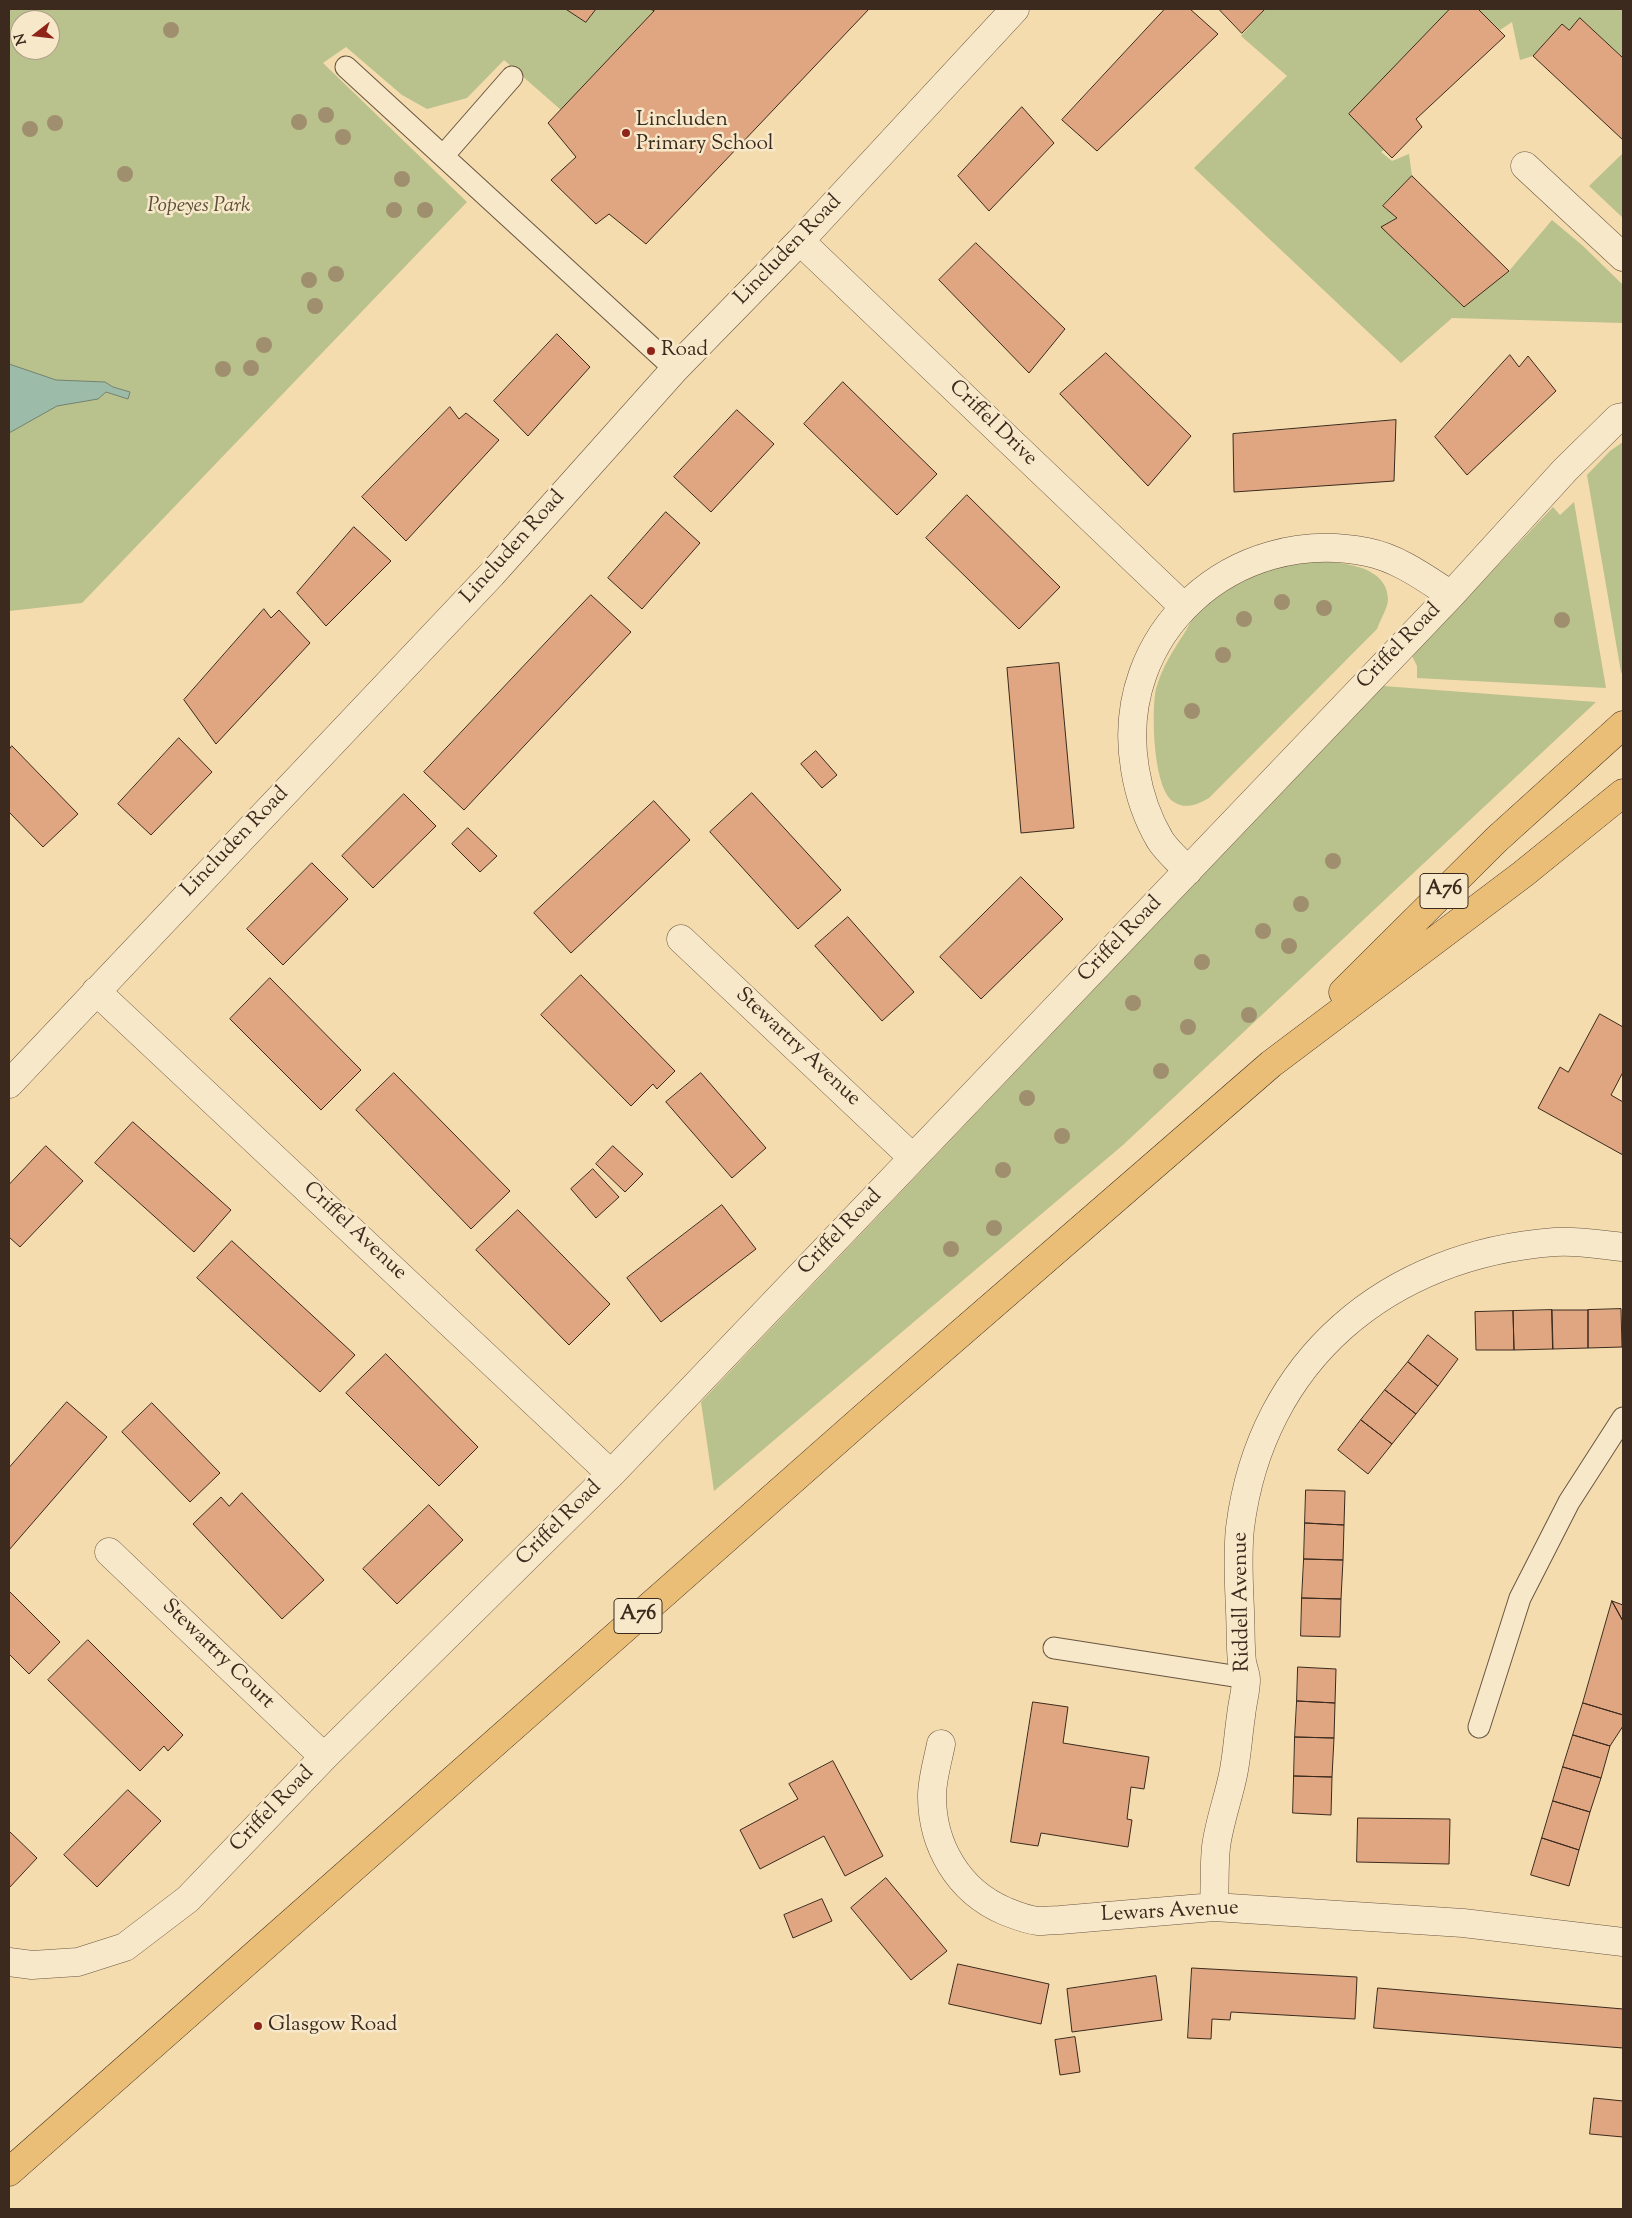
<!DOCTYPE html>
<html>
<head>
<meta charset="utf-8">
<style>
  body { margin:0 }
  #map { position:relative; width:1632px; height:2218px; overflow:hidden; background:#f4dcae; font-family:"Sorts Mill Goudy",serif }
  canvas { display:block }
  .frame { position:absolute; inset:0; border:10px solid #3b2a1d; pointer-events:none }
  .north { position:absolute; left:10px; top:10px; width:50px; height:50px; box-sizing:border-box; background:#f8e8ca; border:1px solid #ac9c85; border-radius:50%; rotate:254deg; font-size:14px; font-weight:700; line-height:20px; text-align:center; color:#3b2a1d }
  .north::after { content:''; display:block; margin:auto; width:18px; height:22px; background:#8f2418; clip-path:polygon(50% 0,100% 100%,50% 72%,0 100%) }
</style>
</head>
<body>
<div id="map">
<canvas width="1632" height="2218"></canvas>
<div class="frame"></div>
<div class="north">N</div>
</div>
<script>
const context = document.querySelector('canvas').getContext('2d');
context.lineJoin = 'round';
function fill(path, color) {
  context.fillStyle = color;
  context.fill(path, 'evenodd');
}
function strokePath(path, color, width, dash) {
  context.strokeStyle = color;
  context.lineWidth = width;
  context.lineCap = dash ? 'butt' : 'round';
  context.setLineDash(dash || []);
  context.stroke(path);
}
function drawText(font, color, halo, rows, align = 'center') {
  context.font = font + ' "Sorts Mill Goudy",serif';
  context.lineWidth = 5;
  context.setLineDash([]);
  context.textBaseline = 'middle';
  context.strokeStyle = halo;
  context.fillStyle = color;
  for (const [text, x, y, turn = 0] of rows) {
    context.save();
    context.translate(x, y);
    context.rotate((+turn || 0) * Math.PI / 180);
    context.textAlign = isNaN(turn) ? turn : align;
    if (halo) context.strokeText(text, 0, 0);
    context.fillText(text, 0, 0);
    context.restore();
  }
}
const green = new Path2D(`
  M9,9h557l20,13 10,-13h54l4,2 -93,99 -57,-50 -37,38 -40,11 -25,-14 -56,-48 -23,16 144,139 -385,401 -73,8zM20,20h30v30h-30z
  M1265,9h185l-100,105 34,36 -3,2 11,9 17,-7 3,22 -29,30 14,12 -15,10 82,79 45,-36 43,-51 31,26 40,39v38l-171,-5 -51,45 -207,-195 93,-92 -46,-40z
  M1478,9h145v49l-43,-40 -11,12 -7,-6 -29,32 -13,4 -8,-38 -12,8z
  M1623,153v65l-34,-32z
  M1623,442v233l-2,-3 -34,-197 23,-24z
  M1574,502l32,186 -189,-10v-12l-5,-10 141,-149 7,8z
  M1296,560c28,2 91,-1 92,39 0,9 -8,21 -11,30l-168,169c-11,6 -23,12 -35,4 -21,-12 -23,-91 -18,-113 6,-22 17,-38 29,-57 4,-6 7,-14 12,-19 11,-12 48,-38 63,-43 11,-4 24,-7 36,-10z
  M1383,686l213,16 -473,443 -409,346 -13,-89z`);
const water = new Path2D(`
  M9,364l47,16 49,2 8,5 17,5 -2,7 -22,-7 -8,7 -41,7 -48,27z`);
const building = new Path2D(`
  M566,9h30l-10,13z
  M650,9h219l-223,235 -37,-30 -13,10 -45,-44 25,-23 -28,-34 106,-112z
  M1165,9h25l28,25 -121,117 -35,-31z
  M1219,9h46l-23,24z
  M1450,9h28l27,27 -89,83 6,8 -30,31 -43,-44z
  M1580,18l43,40v82l-90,-84 29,-32 7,6z
  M1022,107l32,36 -65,68 -31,-35z
  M1412,176l97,95 -45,36 -83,-80 16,-9 -14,-12z
  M976,243l89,86 -36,44 -90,-93z
  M557,334l33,33 -62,69 -34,-35z
  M1106,353l85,83 -43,50 -88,-92z
  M1510,355l9,12 9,-11 28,35 -89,84 -32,-38z
  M843,382l94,92 -40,41 -93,-91z
  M450,407l9,12 7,-6 33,27 -93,101 -44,-44z
  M737,410l37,34 -63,68 -37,-35z
  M1396,420l-2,61 -160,11 -1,-58z
  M967,495l93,92 -41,42 -93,-91z
  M666,512l34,31 -58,66 -34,-31z
  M354,527l37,34 -65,65 -29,-33z
  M591,595l40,37 -167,178 -40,-38z
  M264,609l7,9 8,-8 31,33 -94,101 -32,-44z
  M1059,663l15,165 -53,5 -14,-165z
  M179,738l33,34 -61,63 -33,-31z
  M12,746l66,68 -35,33 -34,-35v-62z
  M816,751l21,24 -15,13 -21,-24z
  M752,793l89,97 -43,39 -88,-97z
  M404,794l32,32 -63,62 -31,-32z
  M654,801l36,39 -119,113 -37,-40z
  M468,828l29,28 -17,16 -28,-28z
  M312,863l36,36 -65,66 -36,-36z
  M1021,877l42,42 -82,80 -41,-42z
  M848,917l66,75 -32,29 -67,-75z
  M581,975l94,96 -18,18 -4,-5 -22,22 -90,-91z
  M270,978l91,92 -40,40 -91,-91z
  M1600,1014l23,13v45l-12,23 12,7v53l-85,-47 22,-41 8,5z
  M394,1073l116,118 -39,38 -115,-119z
  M701,1073l65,75 -34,30 -66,-76z
  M133,1122l98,88 -37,42 -99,-89z
  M46,1146l37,35 -63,66 -11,-10v-52z
  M613,1146l30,28 -18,18 -29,-28z
  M593,1169l26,28 -23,21 -25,-29z
  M722,1205l34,44 -95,73 -34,-44z
  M518,1210l92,94 -41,41 -93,-95z
  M232,1241l123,114 -35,37 -123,-114z
  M1621,1309l1,38 -34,1v-38z
  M1552,1310h36v38l-35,1z
  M1552,1310l1,39 -39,1 -1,-39z
  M1513,1311l1,39h-38l-1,-38z
  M1428,1335l30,24 -20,27 -30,-24z
  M386,1354l92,93 -39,39 -93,-93z
  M1408,1362l30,24 -22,28 -31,-24z
  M1385,1390l31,24 -24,30 -31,-24z
  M67,1402l40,35 -98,113v-82z
  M152,1403l68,70 -30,29 -68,-70z
  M1361,1420l31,24 -24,30 -30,-24z
  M1306,1490l39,1 -1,34 -39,-2z
  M242,1493l82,87 -42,39 -89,-95 28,-27 8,9z
  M429,1505l34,35 -66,64 -34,-35z
  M1305,1523l39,2 -1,35 -39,-1z
  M1304,1559l39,1 -2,39 -39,-1z
  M9,1591l51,51 -31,32 -20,-20z
  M1302,1598l39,1 -1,38 -39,-1z
  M1612,1601l11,20v94l-40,-12z
  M1612,1601l11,4v16z
  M88,1640l95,95 -15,16 -4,-5 -24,25 -92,-91z
  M1298,1667l38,2 -1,34 -38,-2z
  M1297,1701l38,2 -1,35 -39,-1z
  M1033,1702l35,5 -5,36 86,14 -5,32 -13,-2 -4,32 5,1 -4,27 -87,-14 -3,13 -27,-4z
  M1583,1703l40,12v11l-13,20 -37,-11z
  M1573,1735l37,11 -9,32 -38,-11z
  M1295,1737l39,1 -2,39 -38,-1z
  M833,1761l50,95 -38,20 -21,-40 -64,33 -20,-39 58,-31 -9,-15z
  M1563,1767l38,11 -11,34 -37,-11z
  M1294,1776l38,1 -1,38 -38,-2z
  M128,1790l33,31 -64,66 -33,-32z
  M1553,1801l37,11 -11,38 -37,-12z
  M1358,1818l92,1 -1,45 -92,-2z
  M9,1831l28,27 -28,30z
  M1542,1838l37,12 -10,36 -38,-11z
  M886,1878l61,73 -36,29 -60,-72z
  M822,1899l10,22 -39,17 -9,-23z
  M958,1964l91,20 -8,40 -92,-20z
  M1192,1968l165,9 -2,42 -124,-7 -1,8 -18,-1 -1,20 -23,-1z
  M1156,1976l6,44 -90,12 -5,-43z
  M1378,1988l245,21v39l-249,-20z
  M1075,2037l5,35 -20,3 -5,-35z
  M1594,2098l29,3v36l-33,-3z`);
const service = new Path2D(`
  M346,67l329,302
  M443,156l69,-79
  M1054,1648l192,30
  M1479,1727l41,-129 49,-96 54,-84`);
const minor = new Path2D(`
  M1525,166l98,91
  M800,241l384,366
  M1188,871c-9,-10 -21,-20 -28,-31 -13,-22 -21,-46 -25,-71 -23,-136 99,-244 232,-217 31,6 58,26 84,43
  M681,939l232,219
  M96,991l515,483
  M9,1084l483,-510 183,-205 125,-128 215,-232
  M109,1552l215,205
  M941,1744c-3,16 -9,35 -9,52 0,49 26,95 73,115 10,4 22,9 33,10 7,0 15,-1 22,-1l154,-13 249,16 160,19
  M1214,1907c1,-20 0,-41 2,-60 3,-24 12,-48 17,-72 4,-19 5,-39 8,-59 1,-12 5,-25 5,-36 0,-6 -3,-12 -4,-18 -2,-17 -1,-34 -2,-51 -1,-27 -3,-55 0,-83 21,-169 149,-274 315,-286 22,-2 46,3 68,5
  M9,1962l23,3 46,-3 47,-15 63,-48 136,-142 287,-283 840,-879 114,-125 53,-52 5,-1`);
const trunk = new Path2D(`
  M1343,992l154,-153 126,-114
  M9,2172l855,-755 407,-353 252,-190 100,-81`);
const trees = [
  [171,30],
  [326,115],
  [299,122],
  [55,123],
  [30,129],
  [343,137],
  [125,174],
  [402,179],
  [394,210],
  [425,210],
  [336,274],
  [309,280],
  [315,306],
  [264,345],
  [251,368],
  [223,369],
  [1282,602],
  [1324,608],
  [1244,619],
  [1562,620],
  [1223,655],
  [1192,711],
  [1333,861],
  [1301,904],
  [1263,931],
  [1289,946],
  [1202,962],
  [1133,1003],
  [1249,1015],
  [1188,1027],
  [1161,1071],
  [1027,1098],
  [1062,1136],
  [1003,1170],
  [994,1228],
  [951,1249]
];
const markers = [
  [626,133,5,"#8f2418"],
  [651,351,5,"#8f2418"],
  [258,2026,5,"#8f2418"]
];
const shields = [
  [1444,891,48],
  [638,1616,48]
];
const shieldNames = [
  ["A76",1444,891],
  ["A76",638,1616]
];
const poiNames = [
  ["Lincluden",636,121],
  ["Primary School",636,145],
  ["Road",661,351],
  ["Glasgow Road",268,2026]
];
const parkNames = [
  ["Popeyes Park",199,207]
];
const streetNames = [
  ["Lincluden Road",789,251,-46],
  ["Criffel Drive",992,424,44],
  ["Lincluden Road",514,548,-48],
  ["Criffel Road",1400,647,-46],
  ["Lincluden Road",236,843,-46],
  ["Criffel Road",1121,940,-46],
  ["Stewartry Avenue",797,1048,43],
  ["Criffel Avenue",354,1232,43],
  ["Criffel Road",841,1233,-46],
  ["Criffel Road",560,1524,-45],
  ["Riddell Avenue",1243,1602,-91],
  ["Stewartry Court",217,1655,44],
  ["Criffel Road",273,1810,-46],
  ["Lewars Avenue",1170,1913,-3]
];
fill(green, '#b9c18c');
fill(water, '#9cbca9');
strokePath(water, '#758271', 1);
fill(building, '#dfa681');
strokePath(building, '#3b2a1d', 1);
strokePath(service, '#695641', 23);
strokePath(minor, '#695641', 29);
strokePath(trunk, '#3b2a1d', 29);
strokePath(service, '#f8e8ca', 21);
strokePath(minor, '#f8e8ca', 28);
strokePath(trunk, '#eabe77', 28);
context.fillStyle = '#9f8f6e';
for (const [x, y] of trees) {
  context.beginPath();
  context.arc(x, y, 8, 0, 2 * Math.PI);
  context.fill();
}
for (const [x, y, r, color] of markers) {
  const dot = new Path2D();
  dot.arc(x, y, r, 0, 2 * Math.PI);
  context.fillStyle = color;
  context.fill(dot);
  strokePath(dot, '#f8e8ca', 2);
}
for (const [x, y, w] of shields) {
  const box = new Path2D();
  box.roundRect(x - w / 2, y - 17.5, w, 35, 4);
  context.fillStyle = '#f8e8ca';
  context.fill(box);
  strokePath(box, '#3b2a1d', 1);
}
drawText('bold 20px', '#3b2a1d', null, shieldNames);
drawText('21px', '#3b2a1d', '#f8e8ca', poiNames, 'left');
drawText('italic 21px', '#5a5039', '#f8e8ca', parkNames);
drawText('21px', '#3b2a1d', '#f8e8ca', streetNames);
</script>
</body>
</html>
